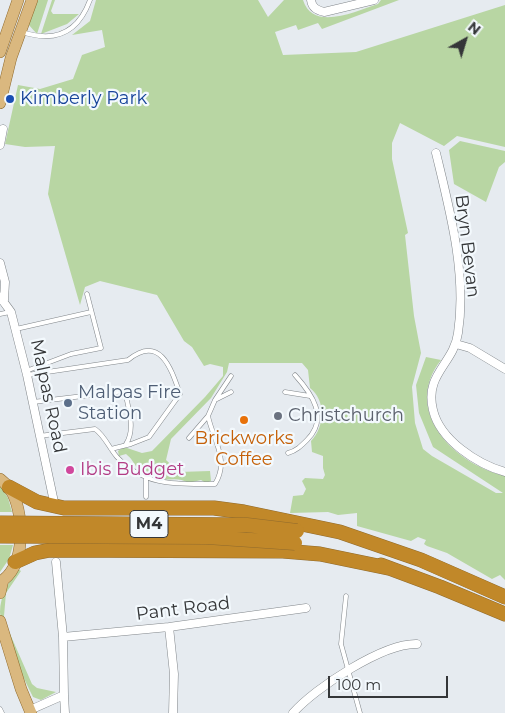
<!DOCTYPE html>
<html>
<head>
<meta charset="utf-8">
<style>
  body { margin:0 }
  #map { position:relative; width:505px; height:713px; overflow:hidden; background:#e6ebf0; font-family:Montserrat,sans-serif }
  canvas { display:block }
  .north { position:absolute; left:440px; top:15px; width:50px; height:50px; -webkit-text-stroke:4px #f3f9fd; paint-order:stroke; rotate:39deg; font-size:14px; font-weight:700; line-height:20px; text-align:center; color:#343638 }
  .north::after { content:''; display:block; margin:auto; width:18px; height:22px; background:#343638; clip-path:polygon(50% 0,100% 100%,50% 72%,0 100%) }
  .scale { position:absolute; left:328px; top:676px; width:120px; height:22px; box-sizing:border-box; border:2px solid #343638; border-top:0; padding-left:6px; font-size:15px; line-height:18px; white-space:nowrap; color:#343638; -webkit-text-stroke:4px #f3f9fd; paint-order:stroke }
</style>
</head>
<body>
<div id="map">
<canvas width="505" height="713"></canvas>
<div class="north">N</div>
<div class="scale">100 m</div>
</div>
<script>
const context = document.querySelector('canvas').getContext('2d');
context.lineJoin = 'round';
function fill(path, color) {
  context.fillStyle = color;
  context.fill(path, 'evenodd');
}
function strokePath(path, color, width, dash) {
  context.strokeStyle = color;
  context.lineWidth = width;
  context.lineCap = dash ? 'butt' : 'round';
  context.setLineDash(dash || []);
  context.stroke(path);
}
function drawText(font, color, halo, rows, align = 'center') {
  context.font = font + ' Montserrat,sans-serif';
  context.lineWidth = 4.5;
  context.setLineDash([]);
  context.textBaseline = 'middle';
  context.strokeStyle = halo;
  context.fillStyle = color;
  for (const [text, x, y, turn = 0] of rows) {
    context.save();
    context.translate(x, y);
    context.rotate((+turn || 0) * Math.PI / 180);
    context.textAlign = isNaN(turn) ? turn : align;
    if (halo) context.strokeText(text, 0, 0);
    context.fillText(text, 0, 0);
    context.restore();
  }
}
const green = new Path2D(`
  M36,0h12l-11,34 -9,-10z
  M52,0h3l-4,11 2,3h26l-12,10 -26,10z
  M96,0h162l10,17 16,-17h19c10,32 53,11 75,4l3,-4h18l-77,29 -4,-6 -20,7 -2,-5 -21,7 8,23 73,-3 149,-47v142l-48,-11 -13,10 -44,-23 -8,20v16l16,74 -3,2 9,81 7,37 -9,34 3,36 8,26 9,7 64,37h7l-70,-46 -14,-34 -3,-28 10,-28 15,3c-40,51 13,104 64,116v104l-5,-5 -8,4 -45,-26 -20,-7 -3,-2 2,-4 -8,-3 -7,4 -54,-15v-13l-19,2 -10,-3 -38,1 3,-17 10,-1 3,-6 -4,-8 3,-3 18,1 2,-4 -2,-7v-12l-11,-4 -1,-11c14,-14 15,-41 -1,-53l-2,-18 -6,-7h-73l-2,9 -16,26 -40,41 -5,21 13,12 31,-1 1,10 -5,2 -5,-3 -13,3c-10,-8 -24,0 -38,-6 -16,-7 -13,-14 -24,-23l-7,2 -1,-5 6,-4 18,6 10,-2 53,-54 18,-21v-9l-13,-3 -6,2 -12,-19 -8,-6 -27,-46 -57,-14 -15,6 -5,18 -32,-111 7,-48 -30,1 -20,-3 13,-59 22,4 33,-10 9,-24 23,-8 -3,-17 -30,5 18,-14z
  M460,141l45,10v11l-6,5 -13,35 -32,-18 -5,-34z
  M0,485l8,13 4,14h-12z
  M0,545h13l-4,14 -9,13z
  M18,569l3,2 -15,22 -2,23 3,11 25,57 5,4 19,4 -15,8 -8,-3c-10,-21 -32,-63 -33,-85 0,-16 9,-30 18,-43z`);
const service = new Path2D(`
  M22,32c33,11 56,1 68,-32
  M0,314l10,-2
  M16,329l75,-17
  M26,371l45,-17 30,-6 -14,-54
  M27,375l101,-15c32,-26 43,8 52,34l-31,43 -18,7 -20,5
  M285,392l25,4
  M217,399l14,-7
  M33,402l92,-11c3,17 11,38 1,53
  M39,436l56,-7c10,7 14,19 22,28 28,30 60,27 98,27 15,-24 -2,-44 -7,-68l7,-16 16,-24
  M189,438l19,-22
  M288,453c8,-2 13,-7 19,-13 22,-22 5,-46 -12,-65
  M146,478v19
  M346,596l-5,48 19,69
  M0,709l2,4`);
const minor = new Path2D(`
  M311,0c1,8 6,10 13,12l50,-12
  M0,145l3,-16
  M436,153c14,58 31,121 22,180 -4,31 -34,41 -25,77 7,30 44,54 72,62
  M0,263l5,19 -1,18
  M0,297l11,15 16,63 27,127
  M456,344l14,4 35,21
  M169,627l5,47 -1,39
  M63,637l106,-10 137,-19
  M64,695l1,18
  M30,710l34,-15 -1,-58 -7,-75
  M293,713c22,-25 90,-70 124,-69`);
const primary = new Path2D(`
  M0,52l18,-52
  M0,103l11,-45 21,-58
  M0,479c5,4 10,9 13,15 11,23 13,73 -13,88
  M0,593l3,-13
  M0,621l21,68 10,24`);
const motorway = new Path2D(`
  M9,487l28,15 27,6h150l30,4 96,20 81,28 84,37
  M15,562l20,-9 15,-3 233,1 37,3 68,14
  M381,565l59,22 65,27`);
const motorwayBridge = new Path2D(`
  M0,523l247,2 50,6
  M0,536l207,1 88,6`);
const markers = [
  [10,99,5,"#1a4fb4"],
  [68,403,5,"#5c6f8a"],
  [278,416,5,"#6b7280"],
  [244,420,5,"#e8710a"],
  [70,470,5,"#d1479c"]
];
const shields = [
  [149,524,38]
];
const shieldNames = [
  ["M4",149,524]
];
const transitNames = [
  ["Kimberly Park",20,99]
];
const streetNames = [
  ["Bryn Bevan",467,246,83],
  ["Malpas Road",48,396,78],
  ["Pant Road",183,609,-7]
];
const serviceNames = [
  ["Malpas Fire",78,393],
  ["Station",78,414]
];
const worshipNames = [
  ["Christchurch",288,416]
];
const foodNames = [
  ["Brickworks",244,439],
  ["Coffee",244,460]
];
const hotelNames = [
  ["Ibis Budget",80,470]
];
fill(green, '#b8d6a3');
strokePath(service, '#81868a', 5);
strokePath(minor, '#81868a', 9);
strokePath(primary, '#906b2e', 12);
strokePath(motorway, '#906b2e', 15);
strokePath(service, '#fff', 4);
strokePath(minor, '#fff', 8);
strokePath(primary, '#dab87f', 11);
strokePath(motorway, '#c18829', 14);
strokePath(motorwayBridge, '#906b2e', 15, []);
strokePath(motorwayBridge, '#c18829', 14);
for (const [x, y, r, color] of markers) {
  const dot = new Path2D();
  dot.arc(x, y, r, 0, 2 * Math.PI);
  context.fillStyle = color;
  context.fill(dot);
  strokePath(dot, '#f3f9fd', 2);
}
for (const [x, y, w] of shields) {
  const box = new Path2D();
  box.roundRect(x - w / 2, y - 13.5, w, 27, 4);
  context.fillStyle = '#f3f9fd';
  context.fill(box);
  strokePath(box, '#343638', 1);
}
drawText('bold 16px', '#343638', null, shieldNames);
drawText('18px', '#164399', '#f3f9fd', transitNames, 'left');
drawText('18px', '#343638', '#f3f9fd', streetNames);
drawText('18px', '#4e5e75', '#f3f9fd', serviceNames, 'left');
drawText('18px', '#5b616d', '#f3f9fd', worshipNames, 'left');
drawText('18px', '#c56008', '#f3f9fd', foodNames);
drawText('18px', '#b23c85', '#f3f9fd', hotelNames, 'left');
</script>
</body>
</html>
